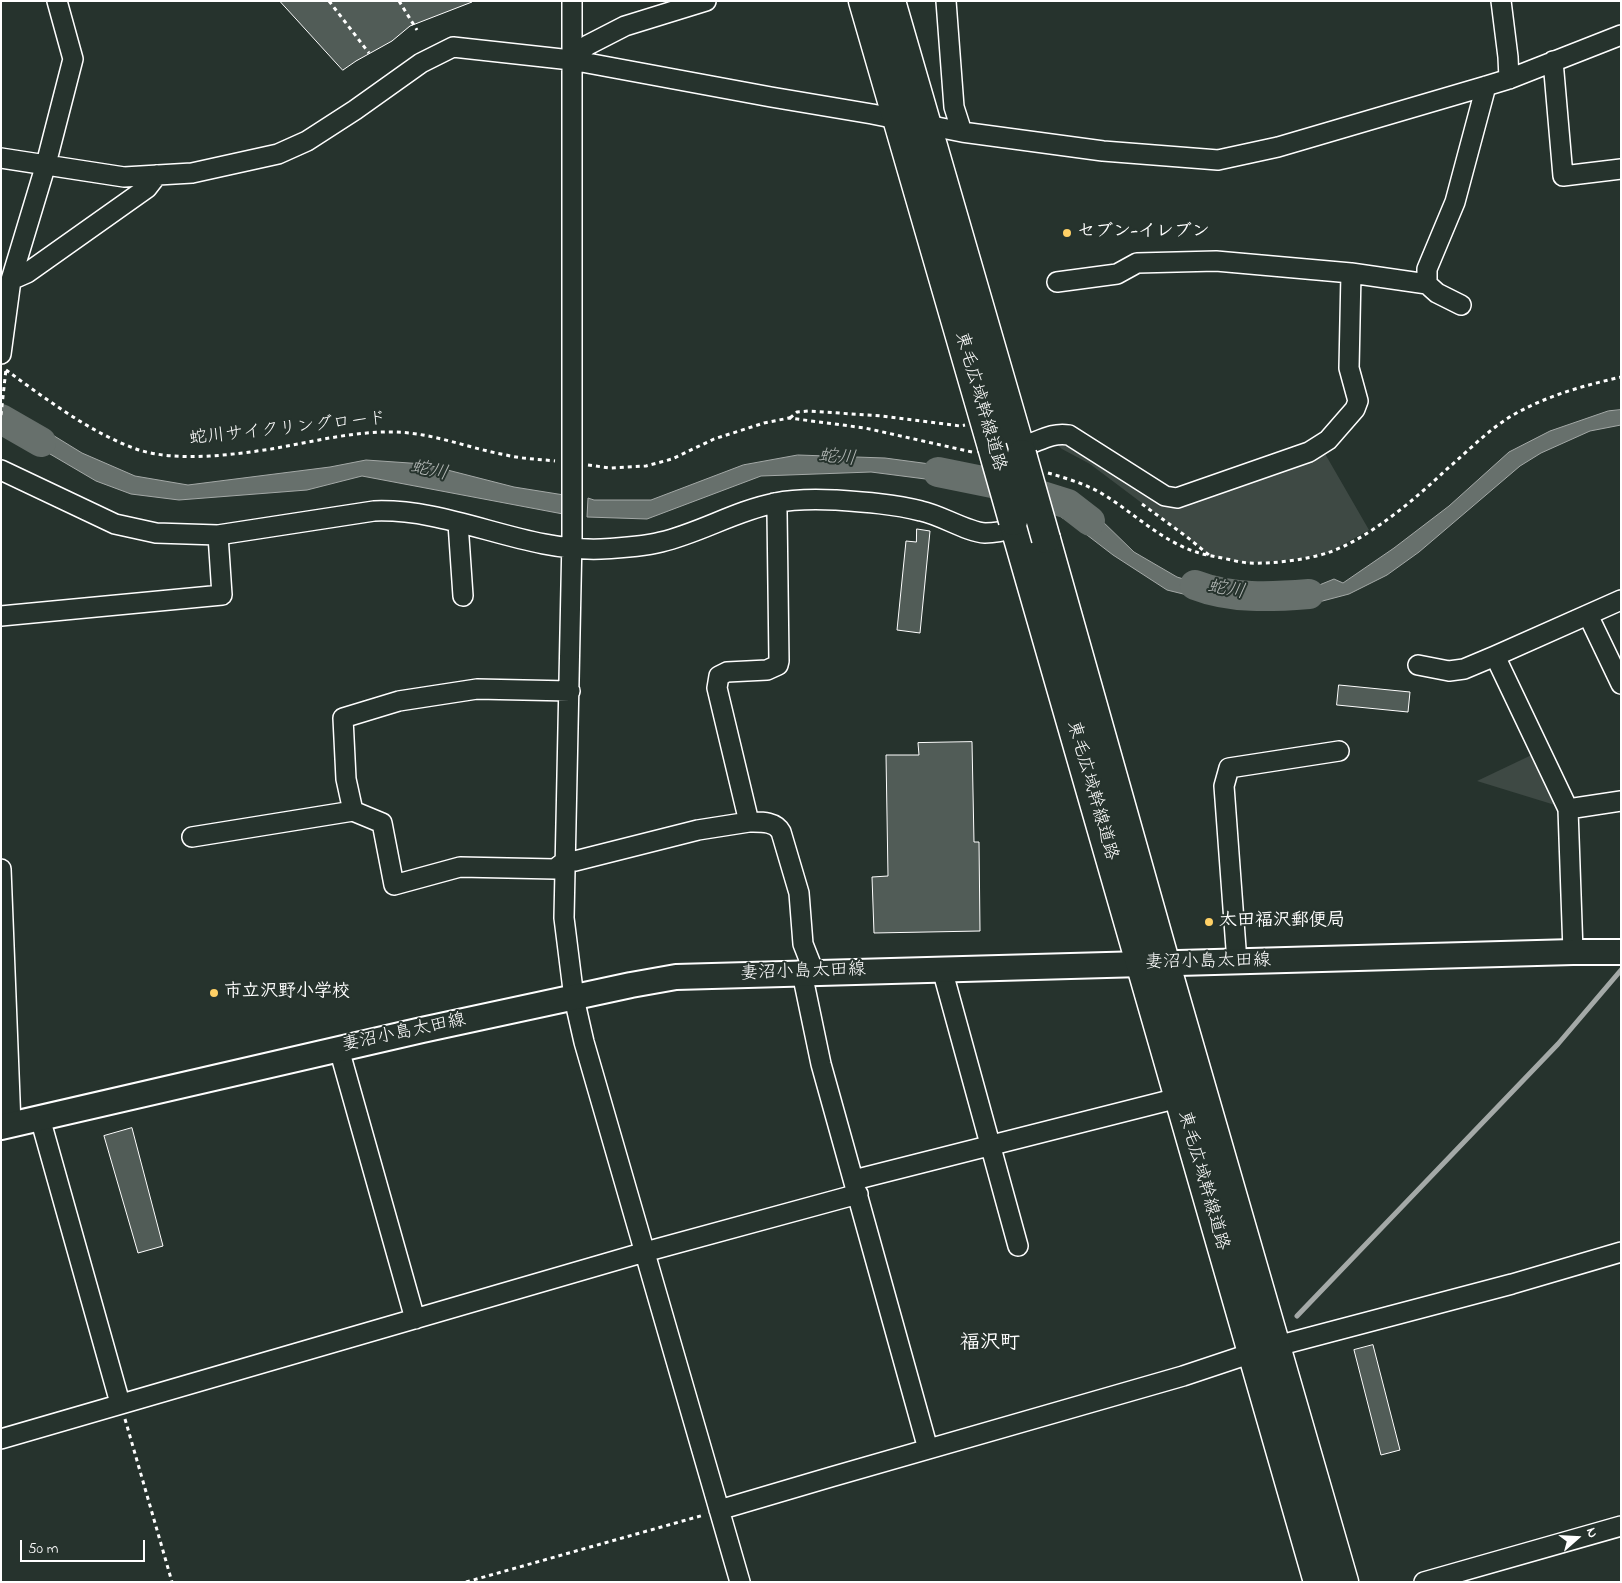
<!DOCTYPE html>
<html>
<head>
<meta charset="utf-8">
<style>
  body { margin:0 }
  #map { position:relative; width:1622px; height:1583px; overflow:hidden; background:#26332d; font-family:"Indie Flower",sans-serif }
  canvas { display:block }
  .frame { position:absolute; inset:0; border:2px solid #fff; pointer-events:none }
  .north { position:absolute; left:1552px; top:1513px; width:50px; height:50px; -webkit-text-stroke:4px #26332d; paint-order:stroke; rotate:71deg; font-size:14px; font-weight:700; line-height:20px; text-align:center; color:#fff }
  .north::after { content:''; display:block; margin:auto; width:18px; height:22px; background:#fff; clip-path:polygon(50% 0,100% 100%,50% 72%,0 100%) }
  .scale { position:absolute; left:20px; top:1540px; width:125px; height:22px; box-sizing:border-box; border:2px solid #fff; border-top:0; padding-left:6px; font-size:15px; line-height:18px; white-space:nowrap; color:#fff; -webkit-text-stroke:4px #26332d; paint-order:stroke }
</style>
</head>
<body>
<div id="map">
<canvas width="1622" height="1583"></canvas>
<div class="frame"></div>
<div class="north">N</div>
<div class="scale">50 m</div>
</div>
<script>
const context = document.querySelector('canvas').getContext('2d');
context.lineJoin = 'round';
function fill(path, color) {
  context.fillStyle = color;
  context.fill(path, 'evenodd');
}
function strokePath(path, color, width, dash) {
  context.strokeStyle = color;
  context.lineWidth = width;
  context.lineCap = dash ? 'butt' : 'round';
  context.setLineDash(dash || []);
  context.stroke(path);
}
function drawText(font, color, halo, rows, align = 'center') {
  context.font = font + ' "Indie Flower","Klee One",sans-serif';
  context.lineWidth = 4;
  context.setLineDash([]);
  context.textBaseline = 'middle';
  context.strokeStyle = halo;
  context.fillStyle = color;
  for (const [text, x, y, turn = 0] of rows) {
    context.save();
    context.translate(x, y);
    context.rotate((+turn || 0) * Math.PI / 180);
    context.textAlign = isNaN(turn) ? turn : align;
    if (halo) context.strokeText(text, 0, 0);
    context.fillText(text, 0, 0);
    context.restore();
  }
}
const green = new Path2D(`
  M1057,433l109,68 158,-49 45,78 -41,23 -30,6 -50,4 -38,-7 -23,-19 -97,-73 -28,-15 -14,-12z
  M1540,751l28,58 -91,-28z`);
const water = new Path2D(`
  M7,407l75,46 53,23 53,9 142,-18 36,-7 58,4 90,23 50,8 -1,19 -201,-38 -55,14 -128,10 -48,-6 -35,-13 -92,-54z
  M1621,410v15l-31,6 -49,22 -21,13 -101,86 -32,23 -38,19 -53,14 -52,1 -77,-19 -54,-35 -39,-30 -13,-8 -9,-30 46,30 36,35 43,25 52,16 40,4 38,-7 27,-11 9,4 51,-35 55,-42 60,-54 41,-21 58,-20z
  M798,455l87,3 90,12 5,16 -109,-14 -110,4 -114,43 -60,-2 1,-19 6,2h57l92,-35z`);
const stream = new Path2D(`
  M1297,1316l261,-272 63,-74`);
const river = new Path2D(`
  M1,419l40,23
  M938,472l79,16 51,16 22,17
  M1195,585c36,14 76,12 114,9`);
const building = new Path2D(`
  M280,1h192v1l-62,24 -18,15 -36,20 -13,9z
  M917,529l13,2 -10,102 -23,-3 9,-89 10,1z
  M1339,685l71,7 -2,20 -71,-7z
  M972,742l2,100h5l1,89 -106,2 -2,-56 16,-1 -2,-121h33l-1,-12z
  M132,1128l31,118 -25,7 -34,-117z
  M1373,1345l27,105 -19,5 -27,-105z`);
const path = new Path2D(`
  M329,1l40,52
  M399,1l18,29
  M6,370c40,29 86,64 133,80 39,12 92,5 132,-1 41,-7 82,-18 124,-17 38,1 73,16 111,23 16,4 32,4 49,6
  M1,415l5,-46
  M790,418l7,-6 12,-1 73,5 78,10 5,-1
  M588,465l22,3 36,-2 26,-7 42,-20 50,-16 25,-5 76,10 107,24
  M1048,473c18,5 37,11 53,20 37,22 66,55 111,63 12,2 25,6 37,7 23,1 56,-3 78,-10 42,-14 88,-54 120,-84 20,-17 38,-36 61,-51 34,-21 74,-32 113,-41
  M1142,504l45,33 22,18
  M125,1419l47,163
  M466,1582l238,-67`);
const minor = new Path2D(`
  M572,1v537l-8,380 10,80 10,44 156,540
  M946,1l8,106 8,25
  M1501,1l7,56 1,22
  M571,60l17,-15 37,-19 81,-25
  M1553,61l10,115 58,-7
  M1,158l123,19 68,-4 86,-19 29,-13 48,-31 66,-47 32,-16 118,13 200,37 101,17 90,18 141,19 115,9 60,-13 208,-61 23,-7 112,-44
  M11,280l16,-7 120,-85 10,-13
  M1057,282l60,-8 20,-11 79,-2 135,12 76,11 10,9 24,12
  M1427,284v-15l28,-67 31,-116
  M1,354l10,-74 35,-116 27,-105 -16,-58
  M1021,447c18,-5 29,-15 48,-12l96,61 12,2 132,-46 19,-12 27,-31 3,-8 -9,-33 2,-95
  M1,470l114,54 41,9 62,2 156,-24c78,-3 149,41 227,38 20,-1 40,-2 60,-7 39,-9 74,-31 114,-39 19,-4 40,-4 60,-3 29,2 59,4 86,11 20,4 46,21 64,22 11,0 20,-2 30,-5
  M774,503l3,9 2,149 -1,4 -11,5 -40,2 -8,4 -2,12 32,134c12,0 26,-1 32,10l18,61 4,51 11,28
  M458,523l5,73
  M1588,615l33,69
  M1,616l221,-21 -4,-60
  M1495,656l73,153 5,143
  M1418,665l31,6 15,-2 31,-13 126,-56
  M1568,809l53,-8
  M353,811l-7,-32 -3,-61 56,-17 78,-12 93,2
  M192,837l161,-26 29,12 12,62 66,-18 95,2 10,-8h10l123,-31 51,-8
  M1,869l10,256
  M1237,962l-13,-176 5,-18 110,-17
  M942,969l76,277
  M802,973l19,91 107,385
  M339,1049l76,270
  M40,1118l80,285
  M854,1180l324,-82
  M1277,1346l235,-62 109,-32
  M1,1439l644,-187 213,-58
  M719,1510l112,-33 352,-101 69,-23
  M1424,1582l197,-56`);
const major = new Path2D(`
  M1,1127l421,-97 209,-45 45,-8 897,-25h48`);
const highway = new Path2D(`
  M863,1l129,446
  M891,1l131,453
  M1013,521l305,1061
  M1046,539l120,426 178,617`);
const highwayBridge = new Path2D(`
  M992,447l21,74
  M1022,454l24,85`);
const markers = [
  [1067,233,5,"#ffd166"],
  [1209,922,5,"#ffd166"],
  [214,993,5,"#ffd166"]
];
const poiNames = [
  ["セブン-イレブン",1077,233],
  ["太田福沢郵便局",1219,922],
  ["市立沢野小学校",224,993]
];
const streetNames = [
  ["東毛広域幹線道路",979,402,74],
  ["蛇川サイクリングロード",288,430,-6],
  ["東毛広域幹線道路",1091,791,74],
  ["妻沼小島太田線",1208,963,-1],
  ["妻沼小島太田線",803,973,-2],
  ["妻沼小島太田線",404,1034,-12],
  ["東毛広域幹線道路",1202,1181,74]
];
const waterNames = [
  ["蛇川",837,459,6],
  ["蛇川",429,472,12],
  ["蛇川",1226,591,10]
];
const quarterNames = [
  ["福沢町",990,1345]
];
fill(green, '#3e4944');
fill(water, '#67706c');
strokePath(water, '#a4a9a7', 1);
strokePath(stream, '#a4a9a7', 5);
strokePath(river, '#67706c', 30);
fill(building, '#515c57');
strokePath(building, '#fff', 1);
strokePath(minor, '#fff', 22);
strokePath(major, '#fff', 28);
strokePath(highway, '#fff', 31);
strokePath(path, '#fff', 3, [4, 4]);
strokePath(minor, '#26332d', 19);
strokePath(major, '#26332d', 24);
strokePath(highway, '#26332d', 28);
strokePath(highwayBridge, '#fff', 31, []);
strokePath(highwayBridge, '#26332d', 28);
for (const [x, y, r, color] of markers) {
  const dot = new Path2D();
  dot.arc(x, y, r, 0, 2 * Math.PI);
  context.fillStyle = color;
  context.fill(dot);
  strokePath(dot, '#26332d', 2);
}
drawText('bold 18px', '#fff', '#26332d', poiNames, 'left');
drawText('18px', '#fff', '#26332d', streetNames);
drawText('italic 19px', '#b3b8b6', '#26332d', waterNames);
drawText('bold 20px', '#fff', '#26332d', quarterNames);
</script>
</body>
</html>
